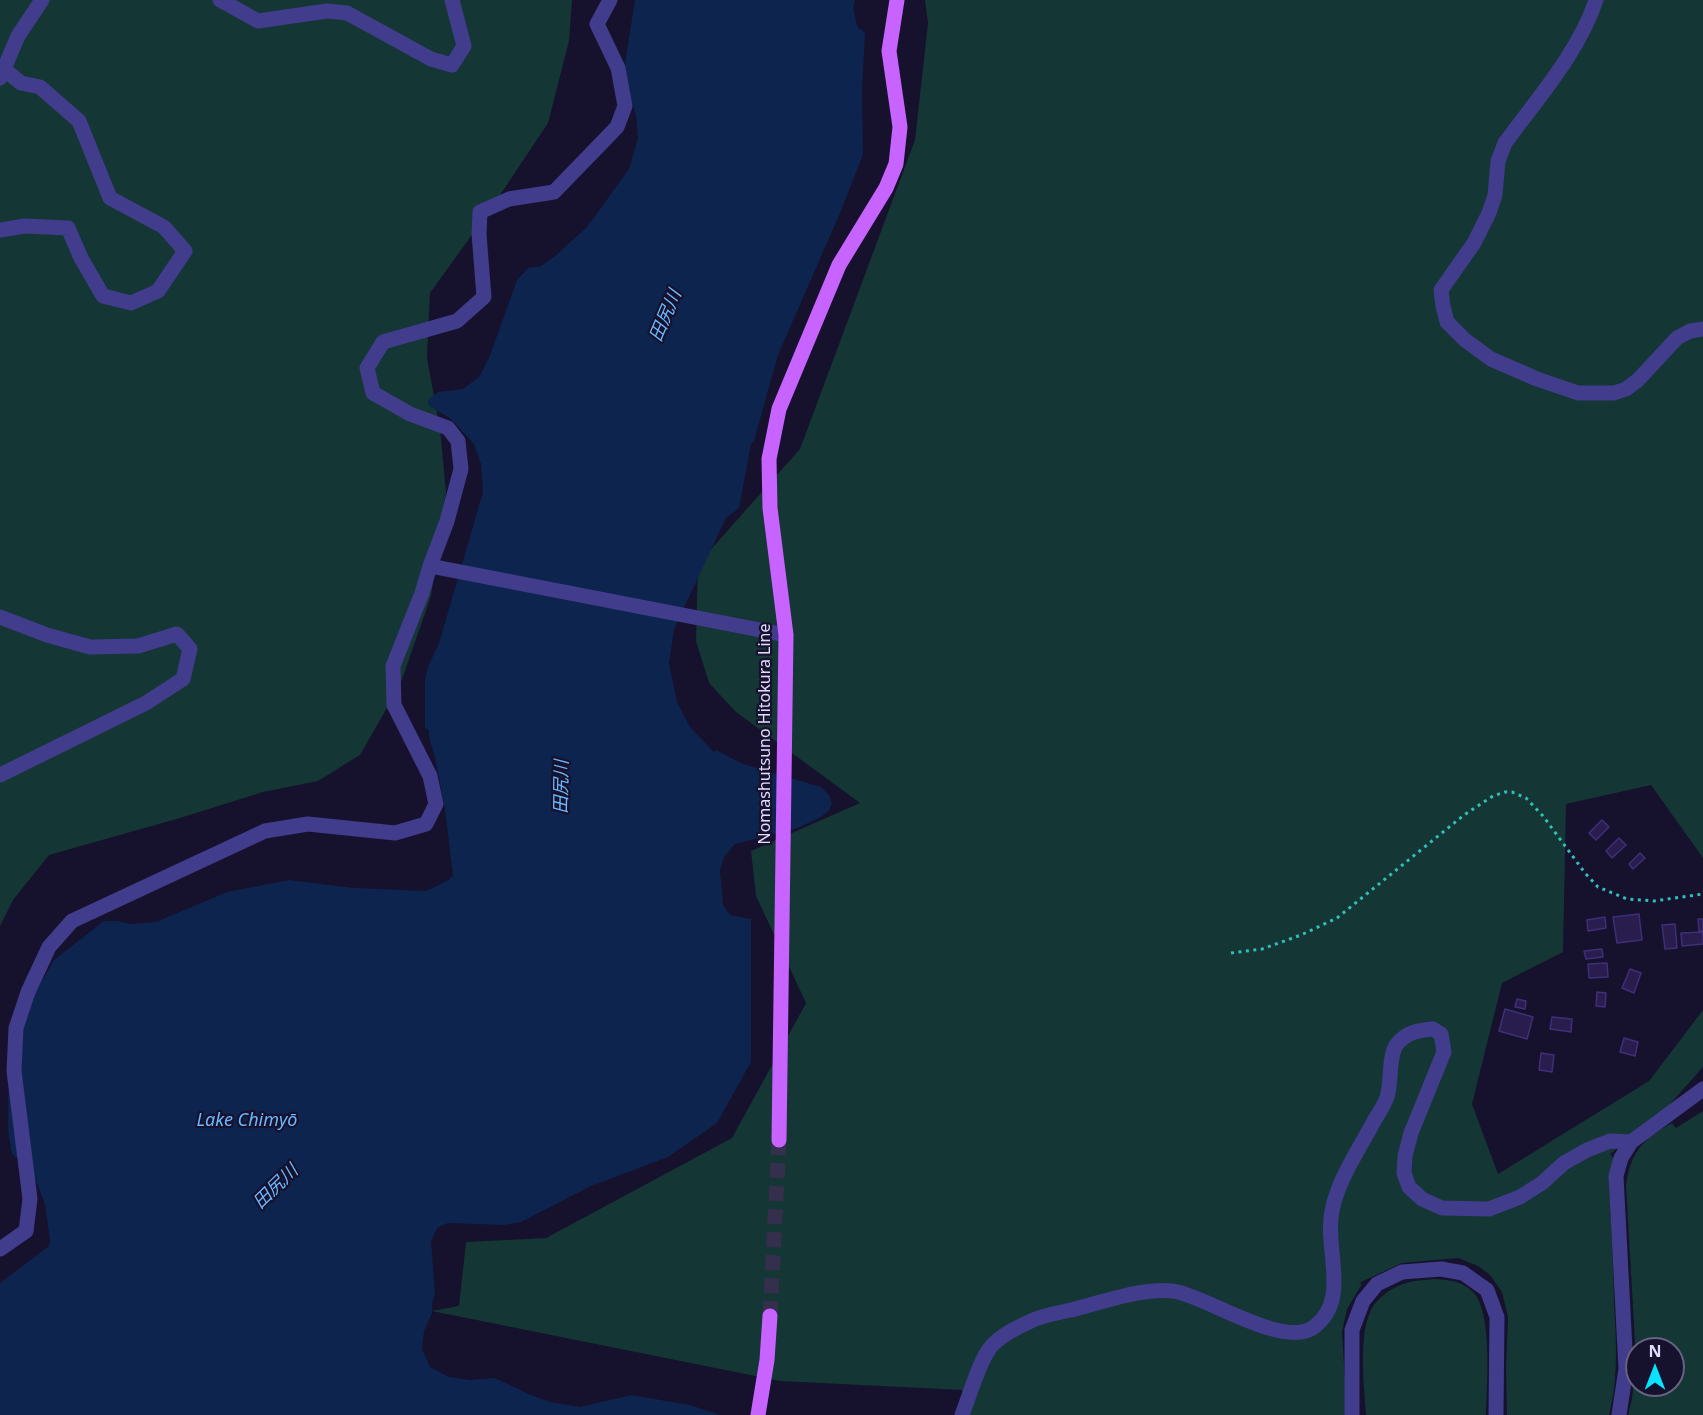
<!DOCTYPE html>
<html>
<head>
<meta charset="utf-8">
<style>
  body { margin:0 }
  #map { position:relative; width:1703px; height:1415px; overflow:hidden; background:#16112c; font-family:"Noto Sans",sans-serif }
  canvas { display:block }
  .north { position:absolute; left:1625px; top:1337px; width:60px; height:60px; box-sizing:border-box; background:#16112c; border:2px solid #676280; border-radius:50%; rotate:0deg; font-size:16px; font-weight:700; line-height:24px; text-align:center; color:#e1dcff }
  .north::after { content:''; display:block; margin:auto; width:21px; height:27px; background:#08e3ff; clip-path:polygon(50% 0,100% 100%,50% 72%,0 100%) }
</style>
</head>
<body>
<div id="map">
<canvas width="1703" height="1415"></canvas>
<div class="north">N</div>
</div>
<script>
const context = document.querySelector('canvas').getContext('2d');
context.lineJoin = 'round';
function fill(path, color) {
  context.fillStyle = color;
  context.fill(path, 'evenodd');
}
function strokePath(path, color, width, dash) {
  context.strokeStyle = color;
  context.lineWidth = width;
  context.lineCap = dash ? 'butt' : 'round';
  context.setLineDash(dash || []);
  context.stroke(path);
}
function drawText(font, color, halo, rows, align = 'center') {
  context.font = font + ' "Noto Sans","Noto Sans JP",sans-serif';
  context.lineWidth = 4.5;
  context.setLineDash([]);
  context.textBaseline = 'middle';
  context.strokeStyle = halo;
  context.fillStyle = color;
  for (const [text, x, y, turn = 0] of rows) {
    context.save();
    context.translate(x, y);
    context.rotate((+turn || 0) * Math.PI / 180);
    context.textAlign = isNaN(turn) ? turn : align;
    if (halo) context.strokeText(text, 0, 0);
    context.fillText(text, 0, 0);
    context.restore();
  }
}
const green = new Path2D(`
  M0,0h572l-3,41 -21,82 -56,84 -62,86 -3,65 13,71 6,63 -15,104 -31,89 -40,70 -42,26 -55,11 -83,26 -131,37 -36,45 -13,26z
  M925,0h778v858l-52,-73 -85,19 -3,148 -61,31 -30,121 26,70 151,-93 54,-71v57l-40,45 -53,42 4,5 -5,23c2,39 4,79 5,119 2,38 5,77 -5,114h-102l-1,-47 2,-51 -6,-25 -12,-17 -12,-9 -20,-8 -56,5 -43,20 3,1 -15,25 -5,23 3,48v35h-378l-5,-25 -182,-9 -348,-70 27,-5 7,-64 80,-4 186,-100 74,-135 -50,-107 -5,-45 109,-48 -124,-91 -27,-29 -13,-42 2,-77 102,-115 115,-309 13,-117z
  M1703,1111v304h-75l4,-16 4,-39 -10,-175c5,-34 17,-46 46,-62l4,5zM1637,1349h36v36h-36z
  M1435,1279c15,1 27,2 38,13 20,20 14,95 13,123h-120c-2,-29 -8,-79 5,-105 6,-12 20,-22 32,-26 10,-4 22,-4 32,-5z`);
const water = new Path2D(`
  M635,0h220l-2,7 4,19 8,7 -3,58 1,64 -23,58 -62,142 -24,86 -3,3 -12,64 -13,10 -52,111 -5,35 8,38 13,25 24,25 2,-2 27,14 78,23 8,8 3,8 -4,9 -9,6 -24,11 -60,15 -11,13 -4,13 3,35 7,10 21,4v143l-34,61 -49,34 -77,29 -70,36 -17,3 -56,-2 -11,5 -6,13 4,52 -3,11v9l-8,18 -2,18 8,18 19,10 21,3 25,-2 38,18 18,6 29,5 51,-12 59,10 30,10h-720v-132l49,-37 1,-6 -5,-36 -13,-33 -20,-17 -4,-24 1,-64 18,-59 27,-47 50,-39h13l14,3 25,-2 71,-30 62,-12 65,8 72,3 21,-10 6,-5 -8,-67 -10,-52 -6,-20v-7l-4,-2v-49l3,-12 11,-24 44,-151 -2,-28 -7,-20 -23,-25 -22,-13 -1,-6 10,-8 25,-3 16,-12 10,-19 28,-78 11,-12 13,-2 14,-10 32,-29 42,-58 9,-31 -2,-23 -13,-39z`);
const building = new Path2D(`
  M1602,820l7,7 -13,13 -7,-7z
  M1619,838l7,7 -14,13 -6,-7z
  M1640,853l5,5 -12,11 -4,-5z
  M1639,914l3,26 -25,3 -4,-26z
  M1605,917l1,11 -18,3 -1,-11z
  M1698,919h5v12h-4z
  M1675,924l2,24 -12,1 -3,-24z
  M1703,932v12l-21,2 -1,-13z
  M1602,949l1,8 -17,2 -2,-8z
  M1607,963l1,14 -19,1 -1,-14z
  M1630,969l11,4 -7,20 -12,-5z
  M1597,992l9,1 -1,14 -9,-1z
  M1517,999l9,2 -1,8 -10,-2z
  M1505,1009l28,8 -6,22 -28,-8z
  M1552,1017l20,2 -1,13 -21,-3z
  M1624,1038l14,4 -3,14 -15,-4z
  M1541,1053l13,2 -2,17 -13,-2z`);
const majorTunnel = new Path2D(`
  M770,1316l9,-176`);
const path = new Path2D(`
  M1231,953l31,-4 39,-14 36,-17 127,-103 29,-19 12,-4h7l14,6 17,18 42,57 13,14 29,12 27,2 49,-7`);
const minor = new Path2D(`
  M220,0l38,21 69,-10 20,2 84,46 21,6 12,-19 -12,-46
  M1596,0c-17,52 -59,99 -91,143l-7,18 -3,34 -6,18 -15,30 -33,47 2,16 4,16 18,18 26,19 46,20 41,14h36l12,-4 12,-9 39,-42 13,-7 13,-2
  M0,78l18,-42 24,-36
  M0,230l25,-4 43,2 13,30 22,38 28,7 27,-12 27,-40 -21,-24 -54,-29 -31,-77 -39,-34 -19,-4 -17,-14
  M430,566l356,69
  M0,617l47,18 43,12 48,-1 39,-12 13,15 -7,30 -37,24 -146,72
  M0,1249l26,-18 4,-32 -16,-128 2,-43 12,-36 21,-45 23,-26 193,-90 43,-7 87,9 31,-9 10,-20 -6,-28 -36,-71 -1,-39 29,-73 8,-27 17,-45 14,-52 -3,-28 -10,-13 -38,-14 -37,-21 -6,-25 16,-26 74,-21 27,-24 -5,-63 1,-22 29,-13 45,-7 63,-65 8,-21 -7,-38 -21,-44 13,-24
  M962,1415c7,-18 17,-53 28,-67 9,-12 28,-21 41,-27 12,-6 27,-8 40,-11 29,-7 78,-25 107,-18 32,7 107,57 136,35 37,-28 10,-77 18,-116 6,-32 27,-61 42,-90 4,-7 10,-15 13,-24 5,-15 1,-41 10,-53 10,-12 22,-14 36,-15l8,5 3,18 -33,81 -6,23 -1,17 5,14 13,12 20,9 47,1 31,-12 22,-14 22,-20 23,-13 23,-9 21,1
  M1352,1415v-85l11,-29 14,-17 25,-12 39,-3 22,4 24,17 10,27 -1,98
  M1619,1415l7,-46 -10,-193 5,-18 10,-16 72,-53`);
const major = new Path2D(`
  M779,1140l7,-505 -16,-127 -1,-49 10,-50 60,-144 47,-77 10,-24 4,-37 -11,-76 8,-51
  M758,1415l9,-55 3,-44`);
const streetNames = [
  ["Nomashutsuno Hitokura Line",765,734,-90]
];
const waterNames = [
  ["田尻川",666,316,-67],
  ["田尻川",562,787,-89],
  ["Lake Chimyō",247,1121],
  ["田尻川",276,1187,-44]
];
fill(green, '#143635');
fill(water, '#0d244f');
fill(building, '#281d4d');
strokePath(building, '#3f2f79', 1.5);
strokePath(majorTunnel, '#342f4c', 15, [15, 8]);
strokePath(path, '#31bfb8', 3, [3, 4.5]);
strokePath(minor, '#413c8b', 15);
strokePath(major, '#c763ff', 15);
drawText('16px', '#e1dcff', '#16112c', streetNames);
drawText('italic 18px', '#6ab8ff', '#16112c', waterNames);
</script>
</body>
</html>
